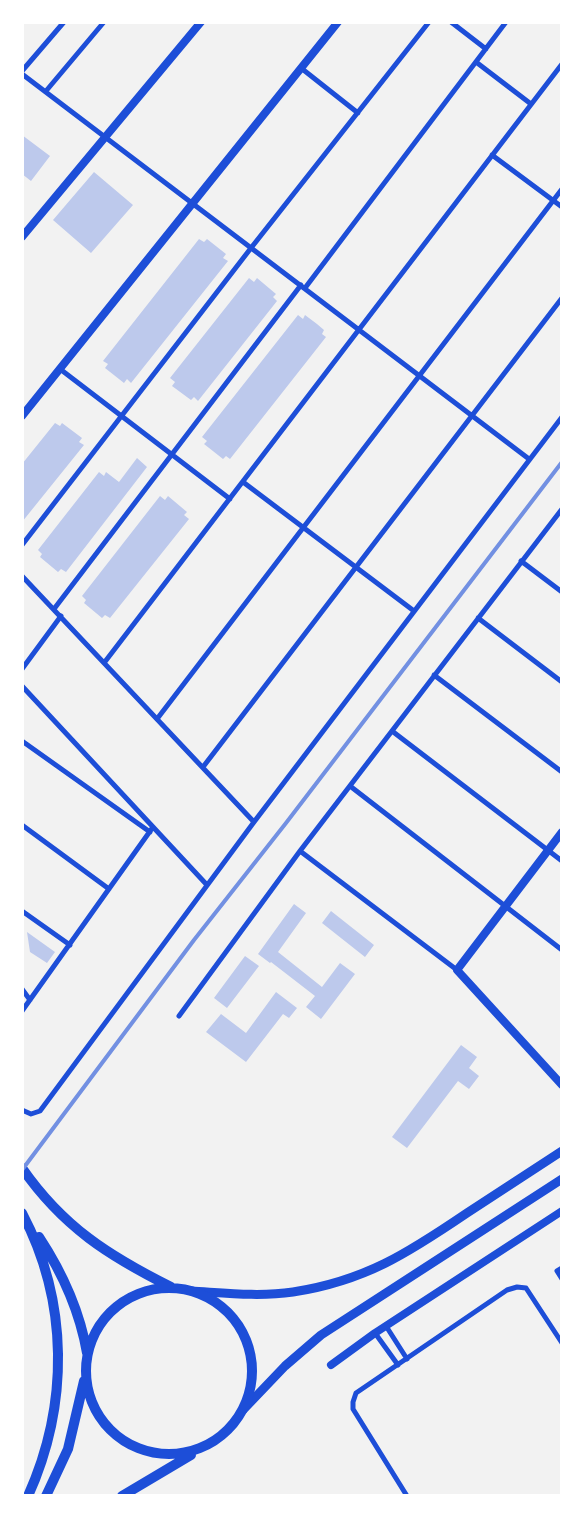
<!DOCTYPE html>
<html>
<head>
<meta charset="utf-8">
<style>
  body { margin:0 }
  #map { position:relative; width:584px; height:1518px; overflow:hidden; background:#f2f2f2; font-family:Ubuntu,sans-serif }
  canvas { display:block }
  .frame { position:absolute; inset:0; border:24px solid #fff; pointer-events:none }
</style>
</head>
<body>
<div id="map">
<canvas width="584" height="1518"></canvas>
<div class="frame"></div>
</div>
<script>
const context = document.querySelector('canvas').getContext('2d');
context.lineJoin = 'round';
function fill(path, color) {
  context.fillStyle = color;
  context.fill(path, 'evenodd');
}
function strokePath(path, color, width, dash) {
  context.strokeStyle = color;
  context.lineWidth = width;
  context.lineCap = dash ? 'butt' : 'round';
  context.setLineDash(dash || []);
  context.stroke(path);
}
const building = new Path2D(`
  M22,135l28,21 -19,25 -9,-7z
  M94,172l39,33 -42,48 -38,-33z
  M199,239l5,3 3,-3 19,15 -3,4 5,3 -97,122 -4,-4 -3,4 -19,-15 3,-4 -5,-3z
  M249,278l5,4 3,-4 19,16 -3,3 4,4 -79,100 -4,-4 -3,3 -19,-14 3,-4 -5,-4z
  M298,315l5,4 2,-4 12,9 7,6 -2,4 4,3 -96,122 -4,-3 -3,3 -19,-15 3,-3 -5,-4z
  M55,423l5,3 2,-3 20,15 -3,4 5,3 -62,77v-58z
  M137,458l10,9 -81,105 -5,-3 -3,3 -18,-15 2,-3 -4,-4 61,-78 5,4 2,-4 13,10z
  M160,496l5,4 3,-4 19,16 -3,3 5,4 -79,99 -5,-3 -3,3 -18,-15 2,-3 -4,-4z
  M294,904l12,9 -28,39 44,35 18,-24 15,11 -34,45 -15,-12 9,-11 -44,-34 -1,1 -12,-9z
  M331,911l43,34 -9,12 -43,-34z
  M27,932l28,20 -8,11 -17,-11z
  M245,956l14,10 -32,42 -13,-10z
  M276,992l21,16 -8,10 -6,-4 -37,48 -40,-30 15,-18 25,19z
  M461,1045l16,12 -8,11 10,8 -10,13 -11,-8 -51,67 -15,-11z`);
const minor = new Path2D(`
  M451,22l35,27
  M476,62l55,42
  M301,68l57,45
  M22,71l42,-49
  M22,74l507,385
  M46,91l58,-69
  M492,155l70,52
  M305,288l201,-266
  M60,369l170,130
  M243,482l171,129
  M22,545l229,-297 178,-226
  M521,561l41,31
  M22,576l232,246
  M54,609l247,-324
  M478,618l84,64
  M104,663l458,-599
  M22,669l39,-53
  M434,675l128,97
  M22,686l185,199
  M157,719l405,-530
  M392,731l170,130
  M22,741l128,91
  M203,767l359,-469
  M350,786l212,164
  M22,825l87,64
  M300,851l157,119
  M22,911l48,34
  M22,989l8,11
  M22,1011l131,-184
  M179,1016l121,-165 262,-342
  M22,1110l9,4 9,-3 214,-289 308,-405
  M562,1268l-5,3 5,8
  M386,1326l21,33
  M375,1333l23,32
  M407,1496l-54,-87v-7l3,-9 151,-103 10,-3 9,1 36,55`);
const tertiary = new Path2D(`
  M22,237l179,-215
  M22,416l316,-394
  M562,832l-105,138 105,115
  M331,1365l44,-32 187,-122`);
const primary = new Path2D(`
  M191,1291c34,2 68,6 102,1 72,-11 115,-39 174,-79 31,-20 63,-41 95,-62
  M243,1410l42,-44 36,-31 241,-156`);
const trunk = new Path2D(`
  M22,1168c41,59 87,88 149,119
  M22,1213c47,89 47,192 6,283
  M39,1237c23,35 41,75 48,116
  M86 1371a83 83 0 1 1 166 0a83 83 0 1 1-166 0Z
  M46,1496l22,-47 16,-68
  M122,1496l69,-41`);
const rail = new Path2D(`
  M22,1170l172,-230 92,-117 276,-361`);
fill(building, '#bdc9ec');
strokePath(minor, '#1d4ed8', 5);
strokePath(tertiary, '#1d4ed8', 8);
strokePath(primary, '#1d4ed8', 9);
strokePath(trunk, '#1d4ed8', 10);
strokePath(rail, '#7290e2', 4);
</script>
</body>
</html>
